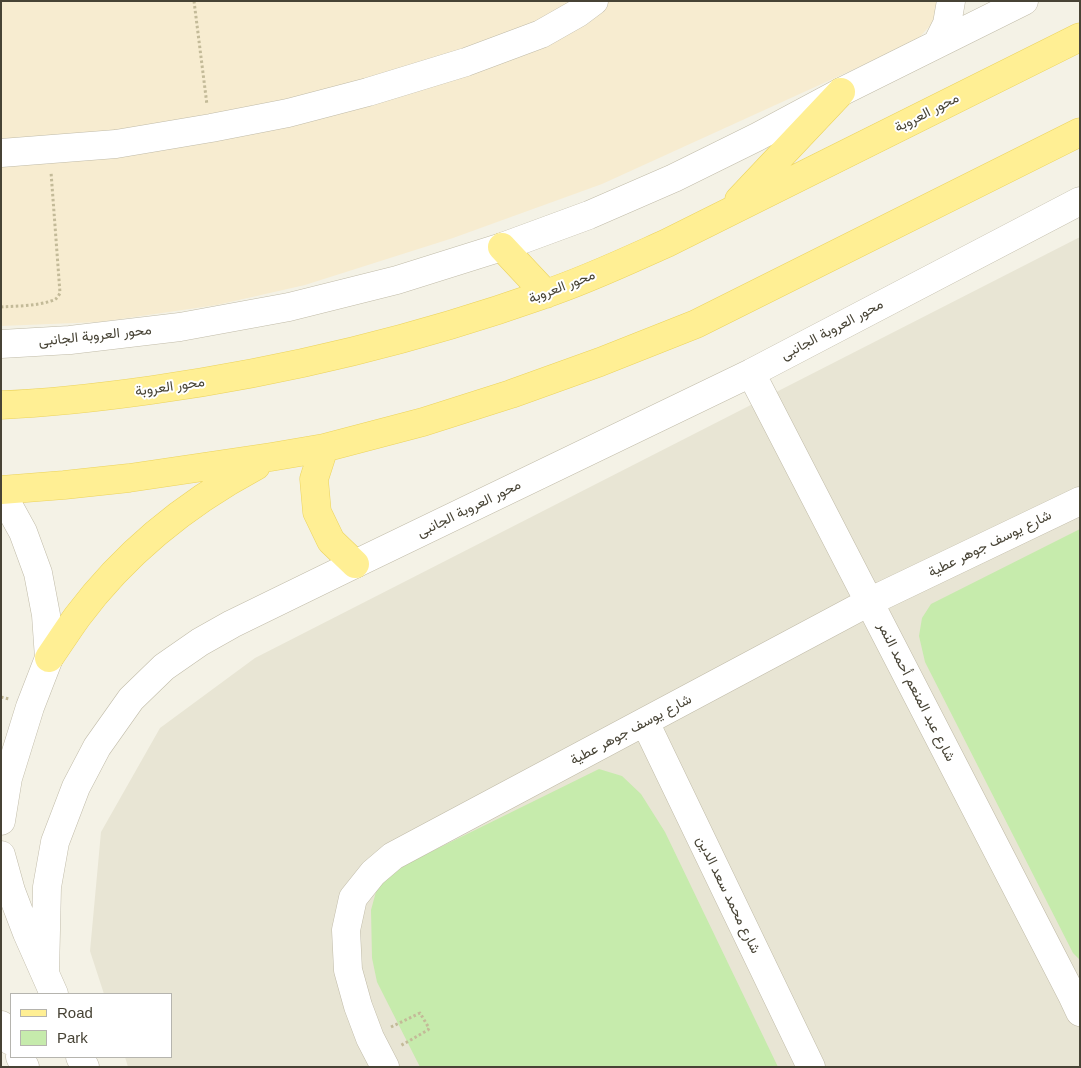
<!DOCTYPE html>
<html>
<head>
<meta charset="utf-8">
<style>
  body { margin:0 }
  #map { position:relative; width:1081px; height:1068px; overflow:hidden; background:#f4f2e6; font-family:Arial,sans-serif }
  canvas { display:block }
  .frame { position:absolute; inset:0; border:2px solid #474335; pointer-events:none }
  .legend { position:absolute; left:10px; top:993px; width:162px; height:65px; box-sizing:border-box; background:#fff; border:1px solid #b5b4ae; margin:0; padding:6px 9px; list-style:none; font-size:15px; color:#474335 }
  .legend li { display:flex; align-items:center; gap:10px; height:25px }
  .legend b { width:25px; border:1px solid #b5b4ae }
</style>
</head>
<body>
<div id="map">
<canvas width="1081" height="1068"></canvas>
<div class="frame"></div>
<ul class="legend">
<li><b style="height:6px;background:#ffef94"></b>Road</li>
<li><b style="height:14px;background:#c6ebac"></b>Park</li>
</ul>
</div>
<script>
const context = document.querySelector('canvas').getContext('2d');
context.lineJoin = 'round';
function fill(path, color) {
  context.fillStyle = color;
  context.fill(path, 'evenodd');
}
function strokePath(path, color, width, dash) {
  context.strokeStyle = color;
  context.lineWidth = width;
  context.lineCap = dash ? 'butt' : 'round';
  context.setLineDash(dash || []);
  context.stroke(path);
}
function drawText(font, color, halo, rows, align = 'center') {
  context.font = font + ' Arial,Vazirmatn,sans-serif';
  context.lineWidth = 4;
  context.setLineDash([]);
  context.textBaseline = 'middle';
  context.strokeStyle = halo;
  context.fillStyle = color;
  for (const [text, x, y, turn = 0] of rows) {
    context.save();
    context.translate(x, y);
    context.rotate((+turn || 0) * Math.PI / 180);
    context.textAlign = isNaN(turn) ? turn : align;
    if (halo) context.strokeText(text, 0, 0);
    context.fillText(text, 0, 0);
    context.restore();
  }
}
const residential = new Path2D(`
  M1080,237v830h-952l-3,-10h46v-63h-67l-14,-43 11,-119 59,-104 95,-70z`);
const commercial = new Path2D(`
  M1,1h943l-4,14 -24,26 -314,143 -149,54 -148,47 -88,20 -117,17 -99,4z`);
const green = new Path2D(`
  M1080,529v431l-7,-7 -148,-291 -6,-26 3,-18 9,-14z
  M599,769l23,7 19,18 24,38 113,235h-358l-43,-85 -5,-24 -1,-48 6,-22 21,-20z`);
const path = new Path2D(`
  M194,1l13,104
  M1,307c16,-1 35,-1 50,-6 5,-1 7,-4 9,-8l-9,-121
  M1,697l8,2
  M391,1027l29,-14 9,15 -1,2 -28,16`);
const minor = new Path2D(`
  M937,44l10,-20 4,-23
  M1,153l115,-9 95,-16 77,-15 80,-21 98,-30 75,-28 37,-21 16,-12
  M1,344l69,-4 110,-13 109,-20 108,-27 105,-33 87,-32 85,-37 83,-41 84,-45 183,-91
  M751,373l321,622 8,17
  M1,492l22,40 15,41 8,42 3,43 -19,49 -22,71 -7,43
  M645,722l166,345
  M1,855l10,36 16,42 27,61
  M45,973l2,-86 8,-45 21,-55 21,-40 34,-48 33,-32 36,-25 32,-18 123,-60 396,-191 329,-172
  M1,1025l10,16
  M20,1057l5,10
  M80,1057l5,10
  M385,1067l-15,-29 -12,-32 -10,-36 -2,-40 7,-32 20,-25 20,-17 476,-254 211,-101`);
const major = new Path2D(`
  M739,200l102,-108
  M502,247l44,47
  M1,405c51,-2 101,-8 151,-15 134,-19 266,-51 393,-96 42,-14 82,-33 122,-51l413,-206
  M324,448l-10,31 3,33 14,29 24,23
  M1,490l63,-5 65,-7 142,-21 53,-9 99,-26 88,-28 89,-32 96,-38 384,-192
  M49,658c9,-13 18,-27 28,-41 47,-63 110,-114 179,-151`);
const streetNames = [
  ["محور العروبة",927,113,-27],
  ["محور العروبة",562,287,-21],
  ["محور العروبة الجانبى",832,330,-28],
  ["محور العروبة الجانبى",95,336,-6],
  ["محور العروبة",170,387,-8],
  ["محور العروبة الجانبى",469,509,-26],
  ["شارع يوسف جوهر عطية",990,544,-26],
  ["شارع عبد المنعم أحمد النمر",916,692,63],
  ["شارع يوسف جوهر عطية",631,730,-28],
  ["شارع محمد سعد الدين",728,895,64]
];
fill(residential, '#e8e5d4');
fill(commercial, '#f7ecd0');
fill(green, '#c6ebac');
strokePath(minor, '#c0bba8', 29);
strokePath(major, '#ebd35d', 29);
strokePath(path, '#c3ba98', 3, [2.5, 2.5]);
strokePath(minor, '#fff', 28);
strokePath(major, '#ffef94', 28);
drawText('14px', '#474335', '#fff', streetNames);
</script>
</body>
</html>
